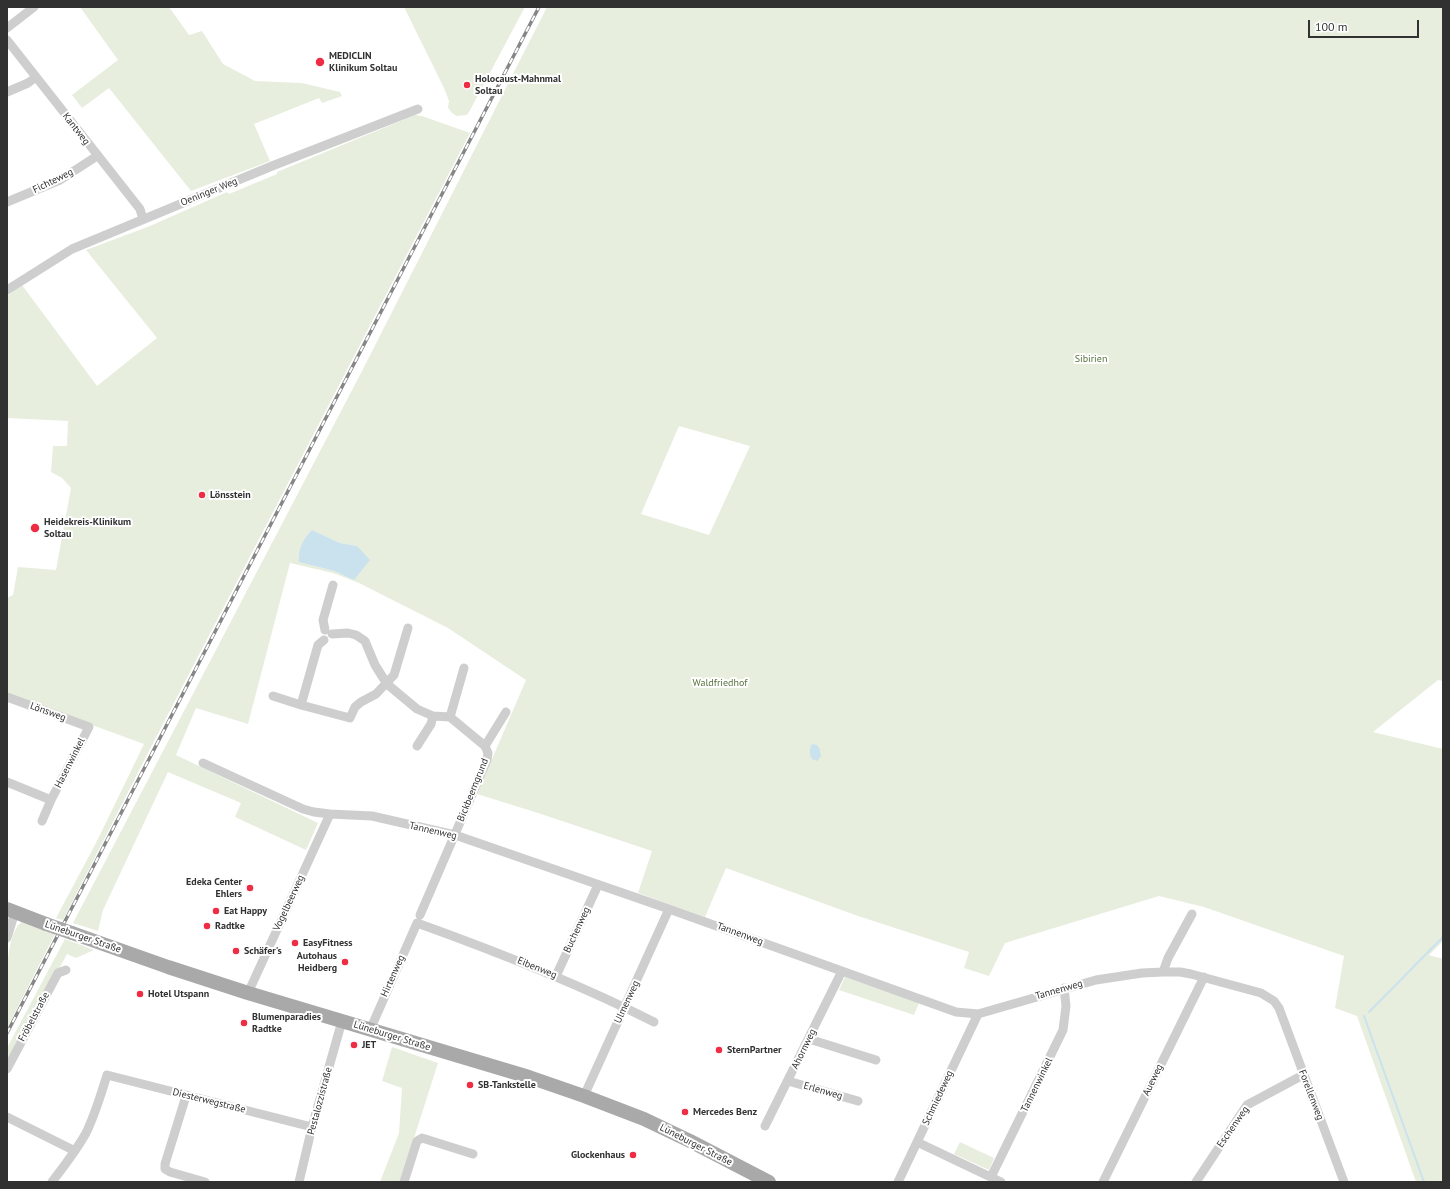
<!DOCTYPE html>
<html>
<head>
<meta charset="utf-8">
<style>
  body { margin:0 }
  #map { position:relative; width:1450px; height:1189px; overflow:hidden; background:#fff; font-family:"PT Sans",sans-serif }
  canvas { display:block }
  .frame { position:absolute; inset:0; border:8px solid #313131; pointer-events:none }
  .scale { position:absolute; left:1308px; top:20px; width:111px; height:18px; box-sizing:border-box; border:2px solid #313131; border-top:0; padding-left:5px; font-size:12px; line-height:14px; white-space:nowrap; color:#313131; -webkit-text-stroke:3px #fff; paint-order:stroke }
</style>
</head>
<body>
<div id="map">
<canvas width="1450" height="1189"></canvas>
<div class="frame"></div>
<div class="scale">100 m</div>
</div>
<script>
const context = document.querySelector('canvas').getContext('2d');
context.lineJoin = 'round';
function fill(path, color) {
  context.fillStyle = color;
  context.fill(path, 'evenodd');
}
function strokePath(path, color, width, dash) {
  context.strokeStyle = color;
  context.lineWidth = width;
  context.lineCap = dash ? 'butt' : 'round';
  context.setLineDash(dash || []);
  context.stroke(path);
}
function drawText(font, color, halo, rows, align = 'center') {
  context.font = font + ' "PT Sans",sans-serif';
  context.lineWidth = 4;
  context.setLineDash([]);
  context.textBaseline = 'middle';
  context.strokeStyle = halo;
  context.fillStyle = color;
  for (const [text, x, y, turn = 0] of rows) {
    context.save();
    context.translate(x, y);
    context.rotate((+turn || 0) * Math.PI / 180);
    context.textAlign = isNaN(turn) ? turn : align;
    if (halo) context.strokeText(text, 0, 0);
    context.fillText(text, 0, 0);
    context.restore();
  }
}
const green = new Path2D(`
  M80,7h89l20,28 13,-4 21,33 32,17 47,2 38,9 2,4 -20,7 -3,-5 -65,26 16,37 -79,30 -82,-103 -27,20 -10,-13 46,-35z
  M404,7h121l-56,105 -2,3 -10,1 -5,-3 -4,-5 1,-7 -5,-13z
  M547,7h896v674l-5,-1 -65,52 70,17v192l-14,14 14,4v223h-27l-59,-166 -22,-8 9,-52 -140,-49 -45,-11 -154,47 -16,33 -25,-8 5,-16 -111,-36 -132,-48 -21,49 -67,-24 14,-42 -114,-38 -61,-19 49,-114 -78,-52 -89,-45 -26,-10 -43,-10 -42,161 -52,-16 -20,47 142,68 -12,27 -71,-33 6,-14 -73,-31 -65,138 -5,21 -25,-8 289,-552zM679,426l71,20 -41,89 -68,-21zM312,530l28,13 17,3 -3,34 -20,-9 -34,-9z
  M415,115l7,1 48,17 -319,614 -88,173 -7,-2 41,-77 47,-97 -137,-50v-96l6,-3 5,-28 38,3 15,-82 -9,-10 -11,-6 2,-26h14l1,-25 -61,-3v-122l15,-11 75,101 60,-48 -71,-88 64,-24 77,-34 2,2 48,-20v-2z
  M21,922l34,12 -48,94c0,-26 -5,-88 14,-106z
  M65,939l29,11 -18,8 -9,-4 -60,112v-18z
  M845,977l74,26 -5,12 -75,-25z
  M392,1047l46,16 -38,119h-20l19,-49 3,-45 -20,-7z
  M960,1142l34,16 -5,12 -35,-16z`);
const water = new Path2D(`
  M312,530l28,13 17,3 13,14 -16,20 -20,-9 -35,-9c-1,-13 4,-23 13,-32z
  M812,744l5,1 3,5 1,6 -4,5 -5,-2c-3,-5 -3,-10 0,-15z`);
const stream = new Path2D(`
  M1369,1012l74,-75
  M1364,1016l60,166`);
const street = new Path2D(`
  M7,28l27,-21
  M7,40l133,169 3,10
  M7,92l21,-9 8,-6
  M7,202l53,-22 37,-24
  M7,290l65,-41 200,-83 146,-57
  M325,630l-2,-10 10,-35
  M332,634l16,-1 8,2 9,6 10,24 12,19 30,25 16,7 17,1 35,29 3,7 -1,7 -67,155
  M324,640l-6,5 -17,60 49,13 5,-11 6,-5 15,-8 18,-19 14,-47
  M273,696l28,9
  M7,697l82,30 -38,73 -9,21
  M450,717l14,-49
  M417,746l14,-22 2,-8
  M485,746l21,-34
  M203,763l100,46 11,3 16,2 42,2 83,19 214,74 287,103 22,2 118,-34 46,-7 21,-1h17l11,2 70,19 13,8 5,7 65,174
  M7,782l44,18
  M7,938l8,-26
  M1163,972l5,-14 24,-44
  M556,976l42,-91
  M248,993l82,-179
  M370,1030l47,-107c81,29 160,60 237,99
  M809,1039l67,21
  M7,1069l51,-96 8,-3
  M788,1081l70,20
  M186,1096l-21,68v5l5,3 35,10
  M584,1096l85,-187
  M7,1117l68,34
  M765,1126l77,-155
  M917,1142l84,40
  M991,1177l72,-147 3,-24 -2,-18
  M52,1182c12,-16 24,-31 34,-49 9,-18 15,-39 21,-58l205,52
  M299,1182l13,-55 30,-106
  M404,1182l13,-41 5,-3 51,16
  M898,1182l80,-168
  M1103,1182l101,-205
  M1196,1182l51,-77 56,-30`);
const primary = new Path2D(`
  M7,909l39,15
  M72,933l96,34 80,26 281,84 55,19 60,23 46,22 79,41`);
const rail = new Path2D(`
  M7,1033l532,-1026`);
const primaryBridge = new Path2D(`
  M46,924l26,9`);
const markers = [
  [320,62,5,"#ee2c43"],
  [467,85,4,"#ee2c43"],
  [202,495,4,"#ee2c43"],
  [35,528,5,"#ee2c43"],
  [250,888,4,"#ee2c43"],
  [216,911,4,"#ee2c43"],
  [207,926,4,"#ee2c43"],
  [295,943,4,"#ee2c43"],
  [236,951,4,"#ee2c43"],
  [345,962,4,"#ee2c43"],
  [140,994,4,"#ee2c43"],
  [244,1023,4,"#ee2c43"],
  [354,1045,4,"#ee2c43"],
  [719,1050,4,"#ee2c43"],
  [470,1085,4,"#ee2c43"],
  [685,1112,4,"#ee2c43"],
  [633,1155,4,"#ee2c43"]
];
const poiNames = [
  ["MEDICLIN",329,56],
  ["Klinikum Soltau",329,68],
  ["Holocaust-Mahnmal",475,79],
  ["Soltau",475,91],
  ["Lönsstein",210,495],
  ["Heidekreis-Klinikum",44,522],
  ["Soltau",44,534],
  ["Edeka Center",242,882,"right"],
  ["Ehlers",242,894,"right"],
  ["Eat Happy",224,911],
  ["Radtke",215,926],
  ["EasyFitness",303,943],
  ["Schäfer's",244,951],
  ["Autohaus",337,956,"right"],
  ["Heidberg",337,968,"right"],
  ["Hotel Utspann",148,994],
  ["Blumenparadies",252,1017],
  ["Radtke",252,1029],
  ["JET",362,1045],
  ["SternPartner",727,1050],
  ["SB-Tankstelle",478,1085],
  ["Mercedes Benz",693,1112],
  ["Glockenhaus",625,1155,"right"]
];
const streetNames = [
  ["Kantweg",76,129,52],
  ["Fichteweg",53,181,-26],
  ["Oeninger Weg",209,192,-22],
  ["Lönsweg",48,712,20],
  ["Hasenwinkel",70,763,-63],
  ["Bickbeerngrund",473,790,-68],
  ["Tannenweg",433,831,13],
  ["Vogelbeerweg",289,903,-65],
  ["Buchenweg",577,930,-65],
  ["Tannenweg",740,934,20],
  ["Lüneburger Straße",83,937,19],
  ["Eibenweg",537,968,22],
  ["Hirtenweg",393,976,-66],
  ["Tannenweg",1059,990,-16],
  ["Ulmenweg",627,1002,-65],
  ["Fröbelstraße",34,1017,-62],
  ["Lüneburger Straße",392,1036,17],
  ["Ahornweg",804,1049,-64],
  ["Aueweg",1153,1080,-64],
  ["Tannenwinkel",1037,1085,-64],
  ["Erlenweg",823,1091,16],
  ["Forellenweg",1311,1095,69],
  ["Schmiedeweg",938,1098,-65],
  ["Diesterwegstraße",209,1101,14],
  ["Pestalozzistraße",320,1101,-75],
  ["Eschenweg",1233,1127,-55],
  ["Lüneburger Straße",696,1145,27]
];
const parkNames = [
  ["Sibirien",1091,359],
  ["Waldfriedhof",720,683]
];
fill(green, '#e7eede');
fill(water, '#cae2ee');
strokePath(stream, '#cae2ee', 2);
strokePath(street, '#cecece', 9);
strokePath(primary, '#a9a9a9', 14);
strokePath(rail, '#868686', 3.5);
strokePath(rail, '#fff', 2, [6]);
strokePath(primaryBridge, '#a9a9a9', 14);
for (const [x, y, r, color] of markers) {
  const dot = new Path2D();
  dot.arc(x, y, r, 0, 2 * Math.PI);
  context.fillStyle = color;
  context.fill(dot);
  strokePath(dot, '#fff', 1.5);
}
drawText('bold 10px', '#313131', '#fff', poiNames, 'left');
drawText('10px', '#313131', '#fff', streetNames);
drawText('10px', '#566f3b', '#fff', parkNames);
</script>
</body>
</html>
